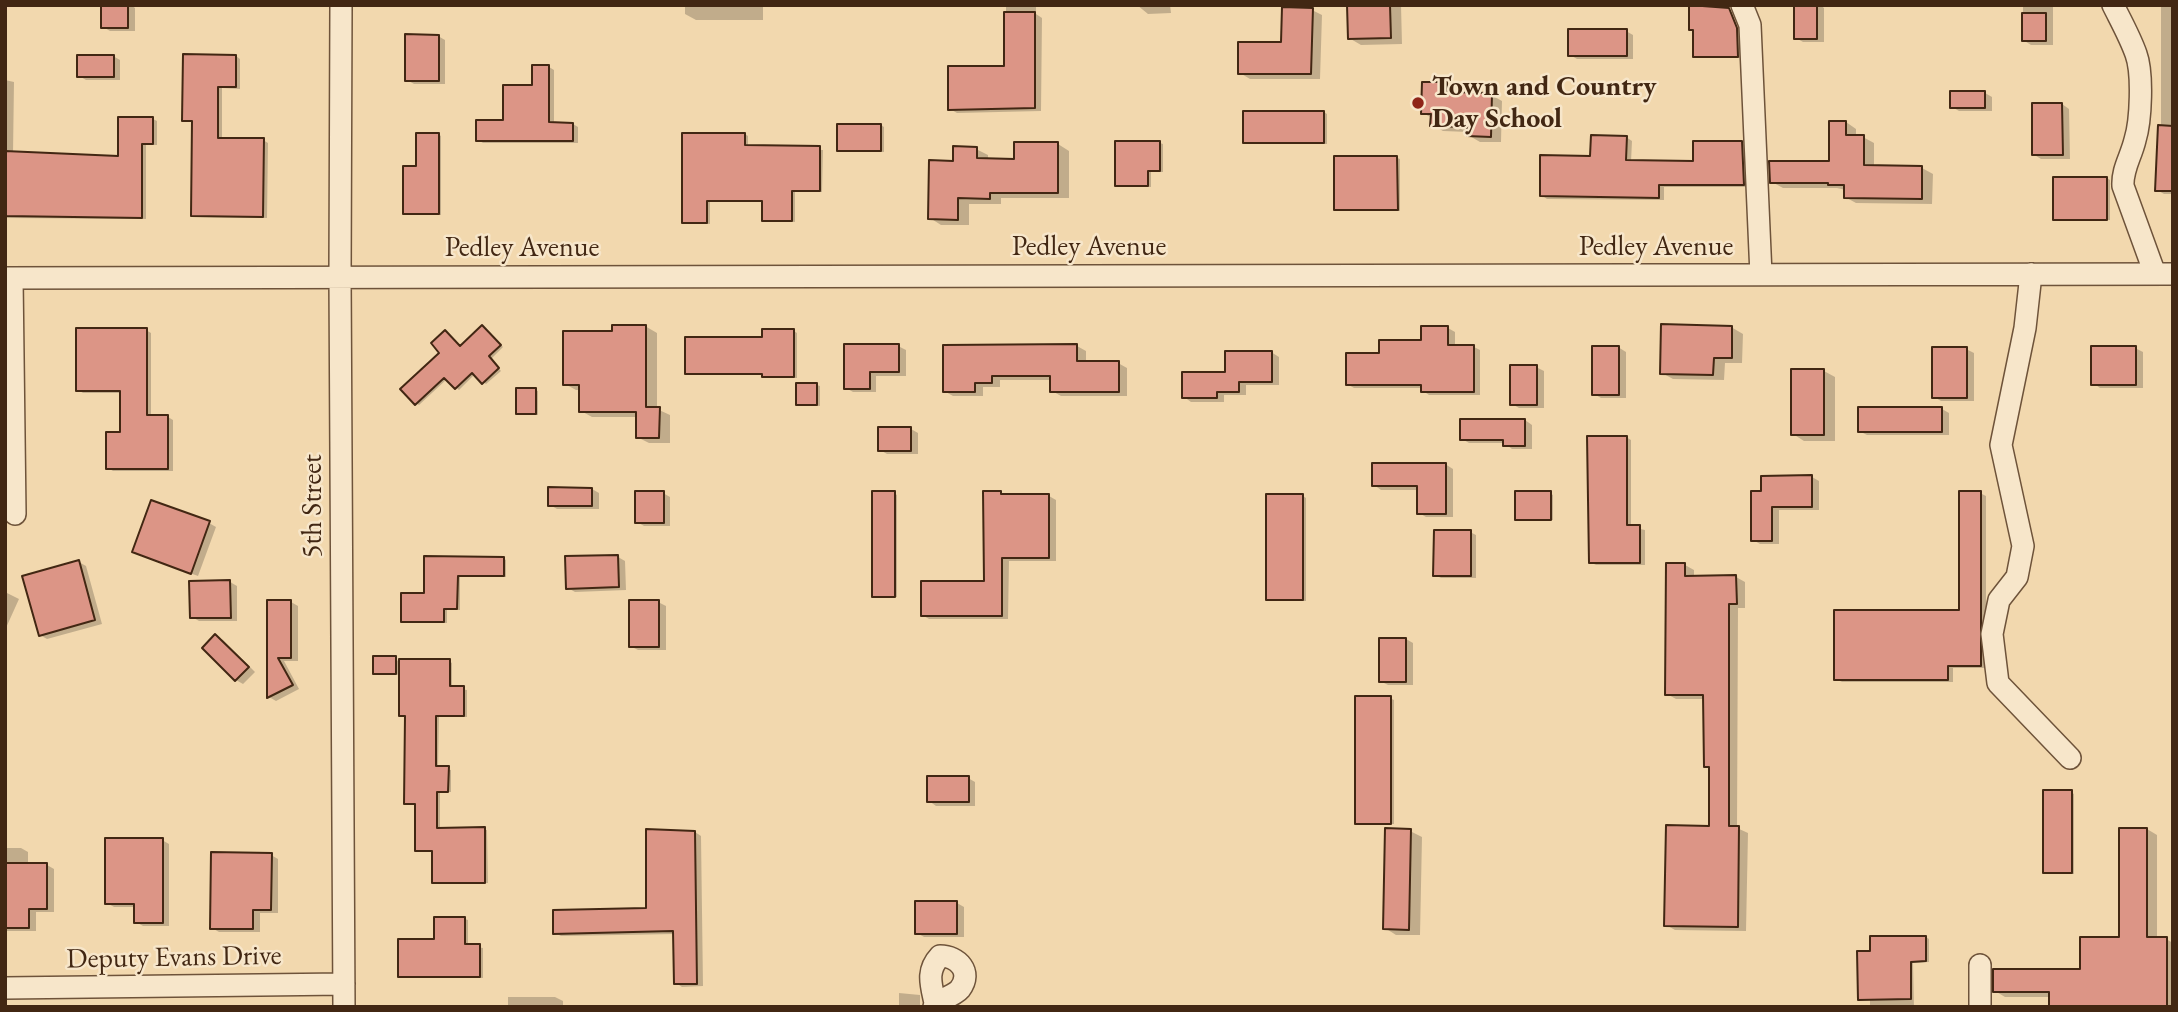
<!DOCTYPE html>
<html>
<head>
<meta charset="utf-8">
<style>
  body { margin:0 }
  #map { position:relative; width:2178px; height:1012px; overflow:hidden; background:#f2d8ae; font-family:"EB Garamond",serif }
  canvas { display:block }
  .frame { position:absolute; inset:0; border:7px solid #422713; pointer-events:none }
</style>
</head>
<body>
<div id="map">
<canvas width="2178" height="1012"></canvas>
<div class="frame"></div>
</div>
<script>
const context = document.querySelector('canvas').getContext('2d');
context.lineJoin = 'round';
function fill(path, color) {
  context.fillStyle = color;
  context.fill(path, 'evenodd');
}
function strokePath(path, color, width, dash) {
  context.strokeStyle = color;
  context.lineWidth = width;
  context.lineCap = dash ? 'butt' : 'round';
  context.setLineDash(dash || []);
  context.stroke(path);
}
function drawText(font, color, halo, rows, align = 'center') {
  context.font = font + ' "EB Garamond",serif';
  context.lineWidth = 5;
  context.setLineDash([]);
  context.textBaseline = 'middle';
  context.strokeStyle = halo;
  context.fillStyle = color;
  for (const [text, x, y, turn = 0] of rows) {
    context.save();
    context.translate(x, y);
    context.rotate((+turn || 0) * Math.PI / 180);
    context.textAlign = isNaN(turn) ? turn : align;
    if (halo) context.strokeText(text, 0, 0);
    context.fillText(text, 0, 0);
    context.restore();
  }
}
const shadow = new Path2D(`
  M103,5h28l4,3v23h-25l-7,-4z
  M685,5h78v15h-67l-11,-6z
  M1006,5h30v9l6,4 -1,93 -84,2 -7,-4 56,-42z
  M1137,5h33l1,8 -23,1z
  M1349,5h52l1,39 -41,1 -12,-7z
  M1691,5h26v5l15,2 8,19 1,27 -47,-2z
  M1796,5h24l4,3v34h-21l-7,-4z
  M2023,5h30v40h-22l-8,-5z
  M2161,7h12v187h-9l-7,-4 4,-47z
  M1312,10l10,5 -2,64h-70l-10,-6 42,-29z
  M1626,31l7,4v24h-56l-7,-4z
  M438,36l7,4v44h-31l-7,-4z
  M113,56l7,4v20h-34l-7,-4z
  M236,56l4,3v30l-18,-1v52h41l5,3 -1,75 -70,-1 -5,-2 2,-92 -10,-3z
  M549,67l5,3v54h19l5,3v16h-95l-5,-3 27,-19z
  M5,80l9,2 -1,72 106,4 34,-39 4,2v24h-11v74l-141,-1z
  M1447,84l11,7v3l33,1 11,6 -1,41h-21l-12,-7 1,-3 -26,-1 -11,-6v-7l-9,-5z
  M1985,93l7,4v14h-33l-7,-4z
  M2062,104l7,5 1,50h-29l-8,-5z
  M1324,112l3,2v30l-83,-2z
  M1846,122l10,7v8h7l11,6v24l48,1 11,6 -1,30 -76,-1 -11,-6 1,-7 -9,-2h-54l-11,-6 58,-19z
  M881,125l3,2v25l-45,-2z
  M438,134l3,2v79h-33l-3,-2z
  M745,134l3,2v11l75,3 -1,42h-27v30l-32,-2 1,-18h-54v22l-26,-2z
  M1626,137l6,4 -1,21 63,1 47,-20 6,3 2,41h-85v13l-117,-1 -6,-4 51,-37z
  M1160,143l3,1v28h-12v15l-34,-2z
  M1058,144l11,7v47h-68v6h-32v21h-28l-11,-7 25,-56 21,-13 12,6v5l27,1z
  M1397,158l3,1v52l-65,-2z
  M2107,178l3,2v40l-56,-1z
  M645,326l12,7v76l13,6v28h-21l-12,-6v-20h-45l-11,-6v-21h-5l-11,-6z
  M1731,327l12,7 -1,29h-17l-1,17 -51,-1 -11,-6z
  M1448,328l7,4v15h19l6,3v45h-51l-6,-4v-3h-69l-7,-4 34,-29 42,-13z
  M485,329l18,18 -12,12 10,12 -15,13 -11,-10 -16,16 -12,-11 -28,26 -3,-2 26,-50 4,-21 15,15z
  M146,330l5,3v84h17l5,3v51h-60l-5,-3 13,-34v-41h-38l-5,-3z
  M794,331l3,2v45h-30l-3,-3 -78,-2 78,-35z
  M898,346l8,4v26h-30v16h-23l-7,-4z
  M1077,346l9,5v12h32l9,5v28h-66l-9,-5v-11h-52v7h-17v9h-30l-9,-5z
  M1618,347l8,5v46h-25l-7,-4z
  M2135,348l8,4v36h-43l-7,-5z
  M1966,349l8,4v48h-33l-7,-4z
  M1271,352l8,5v28h-33v10h-22v7h-33l-7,-5z
  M1536,367l8,4v37h-25l-7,-4z
  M1824,371l11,6v64h-31l-11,-7z
  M817,385l3,1v20l-22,-2z
  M535,390l3,1v24l-21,-2z
  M1942,409l7,4v22h-82l-8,-4z
  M1525,420l7,5v24h-20l-8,-6h-35l-7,-4z
  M911,429l7,4v21h-31l-7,-4z
  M1626,437l5,3v87l14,3v35h-49l-6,-3z
  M1445,464l8,5v48h-27l-7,-4v-23h-38l-7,-5z
  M1812,477l7,4v29h-40v34h-19l-7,-4 10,-47z
  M592,489l7,4v16h-42l-7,-4z
  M1000,492l6,4h43l7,4v61h-47l-1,58h-79l-7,-4 64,-32z
  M663,493l7,4v29h-26l-7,-4z
  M894,493l3,2v102h-21l-3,-1z
  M1550,493l3,2v25l-37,-1z
  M1980,493l6,3v172h-33v14h-111l-6,-3 125,-68z
  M1303,496l3,2v103h-35l-3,-2z
  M209,523l7,4 -18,49 -57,-21z
  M1470,532l6,3v43h-35l-6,-3z
  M618,557l7,4 1,29 -51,2 -7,-4z
  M426,558h77l3,2v17l-46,-1v34h-13v13h-41l-4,-2 24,-26z
  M79,562l7,4 16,58 -55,15 -7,-4z
  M1685,565l9,5v7h42l9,5v26h-7l-1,220 11,5 -2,98 -71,-1 -9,-5 44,-97v-59l-5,-3v-67h-29l-9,-5z
  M230,582l7,4v35h-38l-7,-4z
  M5,592l14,7 -14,31z
  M269,602h22l7,4v55h-14l15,28 -23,12 -7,-4z
  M658,602l8,4v44h-28l-8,-4z
  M216,636l7,4 32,32 -12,12 -7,-4 -32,-32z
  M1406,639l7,4v42h-25l-8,-4z
  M395,658l3,3h51l3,2v25l15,2v27h-28l-1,51 13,2v22h-11v37l47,1 1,53 -51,1 -3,-2 -1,-30 -16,-2 -1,-46 -11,-1 1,-86 -5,-2v-40l-26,-2z
  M1390,698l4,2v124h-34l-3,-1z
  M968,778l7,4v24h-39l-7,-5z
  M2071,792l3,2v80h-26l-3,-2z
  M2147,829l10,6v104h9l7,4v64h-122v-10h-46l-10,-6 87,-20 38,-32z
  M1410,831l12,6 -2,98h-24l-11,-7z
  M695,832l6,4 2,150 -21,1 -6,-4 -1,-49 -114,2 -6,-3 93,-23z
  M162,840l7,4v82h-26l-7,-4v-15h-22l-7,-4z
  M5,848h16l7,4v13h19l7,4v43h-18v19h-31z
  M271,855l7,4v54h-18v19h-41l-7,-4z
  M957,903l7,4v30h-40l-7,-4z
  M465,919l3,1v26l15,2v30l-83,-2 36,-35z
  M1926,937l3,2v23l-16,1 1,44h-44v-7l-10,-1 12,-46z
  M899,993l21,2v12h-21z
  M508,997h47l8,4v6h-55z`);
const building = new Path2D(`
  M101,5h27v23h-27z
  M1347,5h43l1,33 -43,1z
  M1689,5l40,3 8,20 1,29h-45v-27h-4z
  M1794,5h23v34h-23z
  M1282,7l31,1 -2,66h-73v-32h43z
  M1004,12h31v96l-87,2v-44h56z
  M2022,13h24v28h-24z
  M1568,29h59v27h-59z
  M405,34l34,1v46h-34z
  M183,54l53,1v32h-18v51h46l-1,79 -72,-1 1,-95h-10z
  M77,55h37v22h-37z
  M532,65h17v57l24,1v18h-97v-21h27v-35h29z
  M1422,82h25v10l45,1 -1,44 -24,-1v-9l-37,-1 1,-12h-10z
  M1950,91h35v17h-35z
  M2032,103h30l1,52h-31z
  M1243,111h81v32h-81z
  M118,117h35v27h-11v74l-137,-2v-65l113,5z
  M1829,121h17v14h18v30l58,1v33l-78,-1v-13h-16v-2h-58l-1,-22h60z
  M837,124h44v27h-44z
  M2158,125l15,1v65h-18z
  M416,133h23v81h-36v-48h13z
  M682,133h63v12l75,1v45h-28v30h-30v-20h-55v22h-25z
  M1591,135l36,1 -1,24 67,1v-20h49l2,44h-85v13l-119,-2v-41l50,1z
  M1115,141h45v30h-12v15h-33z
  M1014,142h44v51h-68v6l-32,-1v22l-30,-1 1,-59 24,1v-15l24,1v11l37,1z
  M1334,156h63l1,54h-64z
  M2053,177h54v43h-54z
  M1661,324l71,2v32h-18l-1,17 -53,-1z
  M482,325l19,20 -12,11 10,12 -17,16 -10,-11 -17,16 -11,-11 -29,27 -15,-16 39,-36 -8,-10 14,-13 15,16z
  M612,325h34v82h14l-1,31h-23v-26h-57v-27h-16v-54h49z
  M1421,326h27v19h26v47h-53v-7h-75v-32h33v-13h42z
  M76,328h71v87h21v54h-62v-37h14v-41h-44z
  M762,329h32v48h-32v-3h-77v-37h77z
  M844,344h55v28h-29v17h-26z
  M1077,344v17h42v31h-69v-16h-58v7h-17v9h-32v-47z
  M1592,346h27v49h-27z
  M2091,346h45v39h-45z
  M1932,347h35v51h-35z
  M1225,351h47v31h-33v10h-22v6h-35v-26h43z
  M1510,365h27v40h-27z
  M1791,369h33v66h-33z
  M796,383h21v22h-21z
  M516,388h20v26h-20z
  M1858,407h84v25h-84z
  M1460,419h65v27h-22v-6h-43z
  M878,427h33v24h-33z
  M1587,436h40v89h13v38h-51z
  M1372,463h74v51h-29v-28h-45z
  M1812,475v32h-40v34h-21v-50h10v-15z
  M548,487l44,1v18h-44z
  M635,491h29v32h-29z
  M872,491h23v106h-23z
  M983,491h18v3h48v64h-47v58h-81v-35h63z
  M1515,491h36v29h-36z
  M1959,491h22v175h-33v14h-114v-70h125z
  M1266,494h37v106h-37z
  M151,500l59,21 -19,53 -59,-22z
  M1434,530h37v46h-38z
  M618,555l1,32 -53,2 -1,-33z
  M424,556l80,1v19h-46l-1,33h-13v13h-43v-29h23z
  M79,560l16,60 -56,16 -17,-60z
  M1666,563h19v13l51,-1 1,29h-8v222h10l-1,101 -74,-1 2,-101 43,1v-59h-5l-1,-72h-38z
  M230,580l1,38h-41l-1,-37z
  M267,600h24v58h-13l15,27 -26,13z
  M629,600h30v47h-30z
  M215,634l34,33 -14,14 -33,-33z
  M1379,638h27v44h-27z
  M373,656h23v18h-23z
  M399,659h51v27h14v30h-28v50h13l-1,26h-11v36l48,-1v56h-53v-32h-17v-47h-11l1,-88h-6z
  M1355,696h36v128h-36z
  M927,776h42v26h-42z
  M2043,790h29v83h-29z
  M1385,828l26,1 -2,101 -26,-1z
  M2119,828h28v109h20v70h-118v-15h-56v-23h87v-32h39z
  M646,829l49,2 2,153h-23l-1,-53 -120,3v-24l93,-2z
  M105,838h58v85h-29v-19h-29z
  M211,852l61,1 -1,57h-18v19h-43z
  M5,863h42v46h-18v19h-24z
  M915,901h42v33h-42z
  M434,917h31v27h15v33h-82v-38h36z
  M1870,936h56v25l-15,1v37l-53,1 -1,-49h13z`);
const minor = new Path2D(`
  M341,5l-1,271 4,731
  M1742,5l8,20 11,250
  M2113,5c8,16 17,32 23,49 7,19 5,67 -1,86 -4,17 -13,29 -12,46l32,88
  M2031,274l-6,54 -24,117 22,101 -6,31 -18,23 -7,34 6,49 72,75
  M5,278l2168,-4
  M12,278l3,236
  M5,988l339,-4
  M934,1007l1,-4c-4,-19 -9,-32 5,-47 18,0 33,16 20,33 -5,6 -17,10 -25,14
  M1980,1007v-42`);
const markers = [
  [1418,103,7,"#8f2418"]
];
const poiNames = [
  ["Town and Country",1432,87],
  ["Day School",1432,119]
];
const streetNames = [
  ["Pedley Avenue",1089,247],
  ["Pedley Avenue",1656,247],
  ["Pedley Avenue",522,248],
  ["5th Street",313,506,-90],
  ["Deputy Evans Drive",174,958,-1]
];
fill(shadow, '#0003');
fill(building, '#dc9586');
strokePath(building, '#422713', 2);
strokePath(minor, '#6e533a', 24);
strokePath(minor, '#f7e6ca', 21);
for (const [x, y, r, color] of markers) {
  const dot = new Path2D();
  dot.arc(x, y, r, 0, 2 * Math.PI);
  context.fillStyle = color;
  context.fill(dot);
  strokePath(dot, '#f7e6ca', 2.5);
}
drawText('bold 28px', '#422713', '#f7e6ca', poiNames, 'left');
drawText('28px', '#422713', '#f7e6ca', streetNames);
</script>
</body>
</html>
